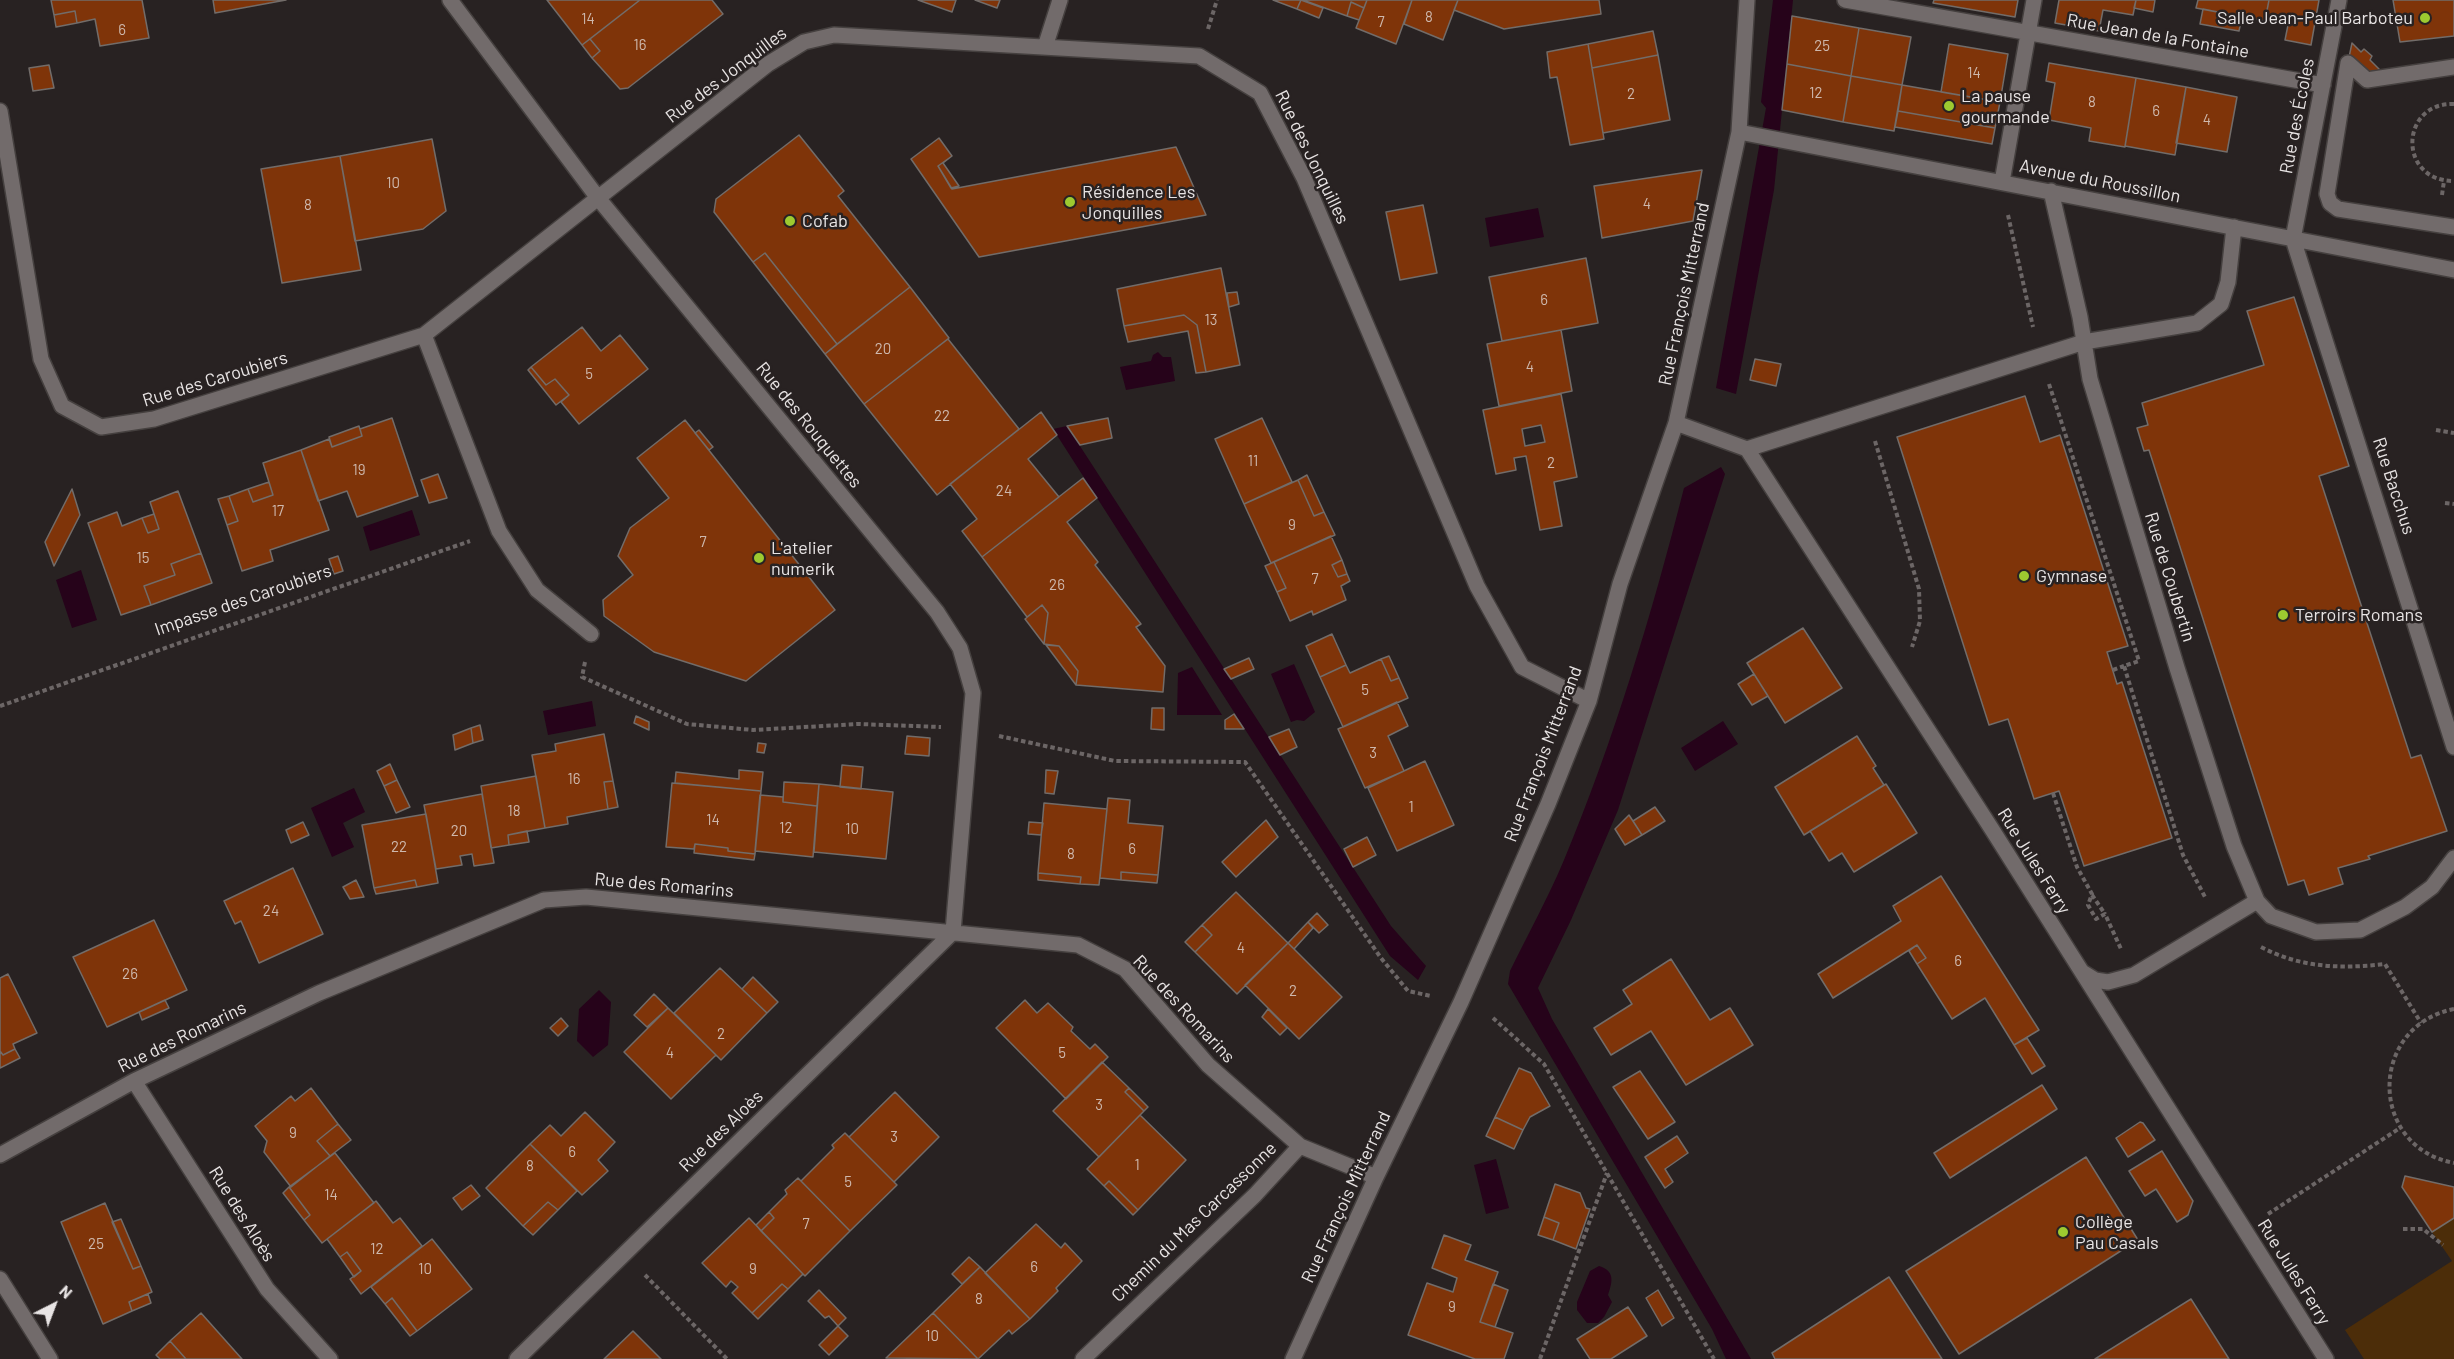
<!DOCTYPE html>
<html>
<head>
<meta charset="utf-8">
<style>
  body { margin:0 }
  #map { position:relative; width:2454px; height:1359px; overflow:hidden; background:#282222; font-family:Barlow,sans-serif }
  canvas { display:block }
  .north { position:absolute; left:24px; top:1275px; width:60px; height:60px; -webkit-text-stroke:4px #282222; paint-order:stroke; rotate:42deg; font-size:16px; font-weight:700; line-height:24px; text-align:center; color:#e8e4e4 }
  .north::after { content:''; display:block; margin:auto; width:21px; height:27px; background:#e8e4e4; clip-path:polygon(50% 0,100% 100%,50% 72%,0 100%) }
</style>
</head>
<body>
<div id="map">
<canvas width="2454" height="1359"></canvas>
<div class="north">N</div>
</div>
<script>
const context = document.querySelector('canvas').getContext('2d');
context.lineJoin = 'round';
function fill(path, color) {
  context.fillStyle = color;
  context.fill(path, 'evenodd');
}
function strokePath(path, color, width, dash) {
  context.strokeStyle = color;
  context.lineWidth = width;
  context.lineCap = dash ? 'butt' : 'round';
  context.setLineDash(dash || []);
  context.stroke(path);
}
function drawText(font, color, halo, rows, align = 'center') {
  context.font = font + ' Barlow,sans-serif';
  context.lineWidth = 5;
  context.setLineDash([]);
  context.textBaseline = 'middle';
  context.strokeStyle = halo;
  context.fillStyle = color;
  for (const [text, x, y, turn = 0] of rows) {
    context.save();
    context.translate(x, y);
    context.rotate((+turn || 0) * Math.PI / 180);
    context.textAlign = isNaN(turn) ? turn : align;
    if (halo) context.strokeText(text, 0, 0);
    context.fillText(text, 0, 0);
    context.restore();
  }
}
const green = new Path2D(`
  M2454,1218v141h-90l-19,-29 107,-69 -20,-29z`);
const water = new Path2D(`
  M1773,0h20l-19,190 -38,204 -20,-6 50,-280 -5,-6z
  M1538,208l6,29 -54,10 -5,-29z
  M1158,352l5,5h8l4,24 -49,9 -6,-23 31,-6 2,-6z
  M1067,426l324,500 35,40 -8,14 -28,-24 -337,-527z
  M1721,467l4,7 -107,336 -47,110 -33,68 14,31 199,340h-25l-14,-30 -204,-345 2,-13c18,-37 38,-73 54,-111 50,-120 88,-246 120,-372z
  M412,510l8,25 -50,16 -7,-24z
  M81,570l16,50 -25,8 -16,-48z
  M1294,664l21,48 -11,9 -7,-1 -6,2 -20,-48z
  M1192,667l30,48h-45l1,-42z
  M592,701l4,25 -48,9 -5,-24z
  M1723,721l15,23 -43,27 -14,-23z
  M354,788l11,24 -22,11 11,24 -22,10 -21,-49z
  M599,990l12,12 -3,43 -15,12 -16,-16 2,-32z
  M1496,1159l13,49 -23,6 -12,-49z
  M1599,1266c17,5 13,17 9,29l4,7 -8,15 -6,6h-11l-10,-13v-8l13,-31z`);
const building = new Path2D(`
  M51,0h91l7,38 -49,8 -5,-27 -18,4 -2,-12 -21,4z
  M213,0h73l-71,13z
  M547,0h93l-58,45z
  M640,0h72l11,14 -95,74 -8,1 -28,-31 8,-7 -10,-12z
  M918,0h38l-4,12z
  M975,0h25l-3,8z
  M1273,0h28l-4,9z
  M1301,0l22,8 -4,10 -22,-9z
  M1303,0h64l-3,8 -13,-6 -4,14z
  M1367,0h45l-16,44 -40,-16z
  M1412,0h46l-15,40 -39,-16z
  M1458,0h141l2,14 -97,15 -50,-19z
  M1934,0h84l-3,17 -82,-14z
  M2059,0h77l-3,15 -30,-5 -4,21 -44,-8z
  M2136,0h19l-2,12 -19,-4z
  M2198,0h71l-4,21 -69,-13z
  M2269,0h50l-8,45 -26,-5 3,-15 -23,-4z
  M2393,0h61v36l-54,6z
  M1351,2l13,6 -5,12 -12,-4z
  M2203,9l39,8 -3,14 -39,-7z
  M75,11l2,12 -21,4 -2,-12z
  M1792,16l67,12 -8,48 -64,-12z
  M1859,28l52,9 -9,48 -51,-9z
  M1653,31l5,24 -66,13 -4,-24z
  M590,39l10,12 -8,7 -10,-13z
  M2352,43l9,9 3,-3 8,7 -2,4 17,17 -20,3 -19,-18z
  M1588,44l16,95 -34,6 -13,-68 -7,1 -3,-26z
  M1949,44l59,10 -8,48 -59,-10z
  M1658,55l12,65 -67,13 -11,-65z
  M2049,63l87,15 -11,69 -36,-6 2,-13 -42,-8 6,-37 -9,-2z
  M1787,64l64,12 -8,46 -61,-12z
  M49,65l5,23 -21,3 -4,-23z
  M1851,76l51,9 -8,46 -51,-9z
  M2136,78l50,9 -11,68 -50,-9z
  M1902,85l98,17 -5,26 -97,-17z
  M2186,87l51,10 -10,55 -51,-9z
  M1898,111l97,17 -3,16 -97,-17z
  M799,135l45,56 -6,5 72,91 -73,57 -72,-91 -12,9 -39,-50 2,-13z
  M939,138l13,18 -14,10 14,23 224,-42 30,68 -227,42 -68,-98z
  M432,139l14,72 -23,18 -68,12 -15,-85z
  M340,156l21,114 -79,13 -21,-114z
  M952,156l-9,7 16,23 -8,2 -13,-22z
  M1702,170l-9,51 -91,17 -8,-52z
  M1423,205l14,68 -37,7 -14,-68z
  M765,253l72,91 -12,10 -72,-92z
  M1586,258l12,65 -96,18 -13,-64z
  M1221,268l19,97 -34,7 -9,-47 -13,-10 -60,11 -7,-37z
  M910,287l39,51 -85,66 -39,-50z
  M1237,292l2,12 -10,3 -2,-14z
  M2294,297l55,169 -30,10 92,282 10,-3 26,76 -79,25 2,3 -32,9 5,16 -34,11 -5,-15 -16,5 -139,-435 -5,1 -7,-23 11,-3 -6,-22 122,-38 -17,-54z
  M1184,315l13,10 9,47 -10,1 -8,-42 -60,11 -4,-16z
  M582,327l19,24 19,-16 28,34 -69,55 -18,-22 8,-7 -14,-16 -9,6 -15,-18z
  M1561,330l11,61 -73,15 -12,-62z
  M948,339l71,90 -82,66 -73,-91z
  M1755,359l26,5 -5,22 -26,-6z
  M531,367l15,18 9,-6 14,16 -13,10 -28,-35z
  M1561,394l16,83 -23,5 8,44 -22,4 -14,-74 -12,2 2,12 -20,4 -13,-64zM1541,425l4,17 -20,4 -3,-17z
  M2025,396l15,46 20,-7 68,211 -21,6 10,32 5,-2 50,156 -88,28 -25,-75 -25,8 -26,-80 -19,6 -92,-288z
  M1041,412l16,23 -29,24 31,38 -77,60 -20,-26 15,-12 -27,-35z
  M392,418l26,78 -61,21 -10,-26 -29,10 -17,-51 28,-11 3,8 30,-11 -2,-7z
  M1108,418l4,20 -32,7 -13,-19z
  M1262,418l30,64 -48,22 -29,-65z
  M685,420l150,190 -89,71 -92,-29 -50,-36 -1,-16 30,-25 -15,-19 12,-28 39,-30 -32,-40z
  M359,426l3,10 -30,11 -3,-10z
  M699,430l14,17 -4,3 -14,-17z
  M301,450l28,80 -59,20 3,11 -31,10 -15,-46 11,-4 -9,-25 19,-7 5,13 20,-7 -10,-32z
  M438,474l9,24 -18,5 -8,-23z
  M1307,475l17,37 -10,4 -16,-36z
  M1083,478l14,20 -30,24 31,40 -3,3 46,59 -5,3 29,39 -2,26 -87,-7 2,-14 -19,-25 -15,-2 4,-31 -6,-8 -15,12 -45,-60z
  M1298,480l16,36 10,-4 11,23 -64,28 -27,-59z
  M269,482l4,13 -20,7 -5,-13z
  M72,489l8,26 -26,51 -9,-24z
  M178,491l23,62 -30,11 4,11 -31,11 7,19 -30,10 -33,-92 29,-11 5,14 20,-8 6,15 11,-4 -9,-27z
  M229,496l9,25 -11,4 -9,-26z
  M154,514l5,15 -11,4 -6,-15z
  M1331,536l11,24 -10,5 6,12 9,-3 3,7 -9,5 5,14 -33,15 -1,-4 -22,10 -13,-29 9,-4 -12,-26z
  M201,553l11,30 -61,22 -7,-19 31,-11 -4,-11z
  M338,556l5,15 -9,3 -5,-15z
  M1342,560l5,14 -9,3 -6,-12z
  M1274,562l12,26 -9,4 -12,-26z
  M1042,605l6,8 -4,31 -19,-25z
  M1803,628l39,60 -57,35 -38,-60z
  M1332,634l14,31 -26,12 -14,-31z
  M1046,645l13,1 19,25 -2,14z
  M1389,656l10,22 -8,3 -10,-22z
  M1249,658l5,11 -23,10 -7,-10z
  M1381,659l10,22 8,-3 9,20 -65,29 -23,-50 26,-12 4,8z
  M1754,674l14,22 -16,9 -14,-21z
  M1397,702l11,24 -20,10 16,35 -39,17 -27,-59z
  M1152,708h12v22l-13,-1z
  M1234,714l10,15h-19v-9z
  M636,716l13,6v8l-15,-7z
  M480,725l3,15 -10,3 -2,-15z
  M471,728l2,15 -18,7 -2,-15z
  M1289,729l8,18 -17,8 -11,-18z
  M604,734l9,47 -9,1 4,27 -41,8 1,7 -23,4 -13,-73 24,-4 -1,-7z
  M907,736l23,2 -1,18 -24,-2z
  M1857,736l19,30 -3,2 11,17 -80,50 -29,-48z
  M758,743l8,1 -2,9 -7,-1z
  M1425,761l29,64 -57,26 -29,-63z
  M390,764l7,16 -13,6 -7,-15z
  M842,765l21,2 -2,22 -21,-2z
  M739,770l24,2 -2,19 -86,-8 1,-11 63,7z
  M1046,770l12,1 -4,23 -9,-1z
  M536,776l9,52 -37,7 1,10 -18,3 -10,-62z
  M397,780l13,27 -14,6 -12,-27z
  M613,781l5,26 -10,2 -4,-27z
  M784,782l35,2 -2,22 -34,-4z
  M672,783l89,8 -6,63 -27,-3v-3l-33,-4 -1,5 -28,-2z
  M819,784l74,8 -7,67 -72,-7z
  M1886,784l31,49 -63,39 -12,-19 -13,8 -19,-30z
  M482,794l12,69 -20,3 -2,-12 -12,2 2,9 -26,4 -12,-64z
  M760,795l23,2v5l34,4 -4,51 -58,-6z
  M1108,798l22,2 -2,23 35,3 -5,49 -37,-3v8l-21,-2z
  M1044,803l63,6 -8,76 -19,-1 1,-7 -43,-4z
  M1655,807l10,14 -23,14 -9,-14z
  M426,814l12,69 -21,4 -2,-7 -41,8 -12,-63z
  M1629,815l13,20 -17,10 -10,-16z
  M1266,820l12,17 -42,40 -14,-15z
  M303,822l6,13 -18,8 -5,-13z
  M1029,822l14,1 -2,12 -13,-1z
  M527,831l2,11 -20,3 -1,-10z
  M1367,837l9,18 -23,12 -9,-18z
  M695,844l33,4v3l27,3 -1,6 -60,-7z
  M293,868l30,66 -64,29 -18,-42 -6,3 -11,-23z
  M1121,872l37,3 -1,8 -36,-3z
  M1038,873l43,4 -1,7 -42,-4z
  M1941,876l98,154 -25,15 -29,-47 -33,21 -35,-55 9,-6 -9,-13 -84,53 -15,-24 83,-53 -8,-15z
  M356,880l8,17 -14,2 -7,-12z
  M415,880l2,7 -41,7 -2,-6z
  M1236,892l52,51 -51,51 -42,-42 17,-17 -10,-10z
  M1317,913l11,12 -9,8 -11,-11z
  M154,920l33,70 -80,37 -34,-70z
  M1308,922l5,6 -19,21 -6,-6z
  M1202,925l10,10 -17,17 -10,-10z
  M1288,943l54,54 -43,42 -54,-54z
  M1917,945l9,13 -9,6 -8,-13z
  M1671,959l39,61 20,-12 23,37 -67,40 -35,-54 -40,24 -17,-27 38,-24 -9,-14z
  M720,968l47,45 -46,47 -47,-47z
  M8,974l29,59 -24,11 2,5 -12,6 -3,-4v-73z
  M753,977l25,25 -11,11 -25,-24z
  M654,994l14,14 -21,19 -13,-12z
  M165,1000l4,8 -27,12 -3,-8z
  M1025,1000l12,13 11,-10 25,24 -2,4 19,18 5,-5 13,13 -42,42 -70,-71z
  M668,1008l48,47 -45,44 -47,-47z
  M1268,1009l19,19 -7,7 -18,-18z
  M561,1018l7,8 -10,10 -8,-8z
  M2027,1038l18,28 -13,8 -18,-29z
  M15,1049l5,9 -20,10v-17l3,4z
  M1102,1062l27,26 -4,4 19,19 -45,46 -46,-46z
  M1519,1068l12,5 19,33 -20,11 -7,13 -28,-13z
  M1640,1071l35,51 -27,17 -35,-52z
  M2042,1085l15,24 -107,69 -16,-25z
  M311,1088l27,36 -21,17 13,15 -39,31 -27,-35 3,-11 -12,-15 36,-30 4,5z
  M1129,1088l19,19 -4,4 -19,-19z
  M895,1092l44,45 -45,45 -45,-45z
  M585,1112l30,30 -17,18 10,11 -26,24 -52,-51 20,-19 11,11z
  M1140,1115l46,45 -48,50 -29,-29 -5,5 -17,-17z
  M1495,1117l28,13 -9,19 -28,-13z
  M2140,1122l3,1 12,17 -27,17 -12,-19z
  M338,1124l13,16 -21,16 -13,-15z
  M845,1133l52,52 -47,46 -49,-50 33,-33 -2,-3z
  M1677,1136l11,17 -23,16 8,13 -8,6 -20,-31z
  M530,1144l47,47 -19,19 -10,-8 -25,24 -37,-38z
  M2162,1151l31,50 -5,14 -11,7 -21,-33 -11,7 -16,-25z
  M335,1153l39,50 -52,40 -18,-23 6,-5 -21,-28z
  M2086,1157l52,83 -179,114 -53,-83z
  M2405,1176l49,11v31l-22,14 -30,-45z
  M798,1178l52,53 -45,45 -44,-45 13,-13 -5,-6 18,-18 -2,-4z
  M1109,1181l29,29 -5,5 -29,-29z
  M1555,1184l25,9 6,15 4,1 -14,40 -23,-9 6,-17 -15,-6z
  M471,1185l9,11 -18,14 -9,-12z
  M289,1187l21,28 -6,5 -21,-27z
  M376,1201l17,22 7,-5 22,28 -61,48 -11,-15 11,-8 -14,-19 -7,5 -13,-18z
  M548,1202l10,8 -25,25 -10,-9z
  M105,1203l28,66 8,-3 11,26 -23,10 3,9 -29,13 -42,-102z
  M769,1212l5,6 -13,13 -5,-6z
  M1544,1217l15,6 -6,17 -15,-5z
  M749,1218l54,56 -15,15 -6,-5 -30,29 -20,-20 6,-6 -7,-6 -5,6 -24,-24z
  M121,1219l20,47 -8,3 -21,-47z
  M1036,1224l25,24 4,-5 17,18 -26,27 2,3 -28,28 -45,-46z
  M1444,1235l27,10 -6,15 33,12 -18,50 33,11 -9,26h-29l-67,-24 19,-52 26,9 4,-14 -25,-10z
  M432,1239l40,50 -55,42 -25,-33 -7,6 -14,-17z
  M347,1252l14,19 -7,6 -14,-20z
  M969,1257l11,10 -18,17 -10,-10z
  M980,1267l50,52 -18,15 -3,-4 -31,29 -45,-46z
  M1889,1277l53,82h-167l-3,-6z
  M782,1284l6,5 -30,30 -6,-6z
  M1493,1284l15,6 -13,37 -15,-5z
  M819,1290l27,28 -8,8 -9,-10 -4,2 -17,-17z
  M1658,1290l16,28 -12,8 -16,-28z
  M148,1294l3,9 -19,8 -3,-9z
  M392,1298l25,33 -7,5 -25,-32z
  M2191,1299l38,60h-134z
  M1628,1307l19,29 -36,23h-21l-13,-20z
  M201,1313l41,46h-56l-16,-18z
  M933,1313l45,46 -92,-1z
  M838,1326l10,10 -19,19 -10,-10z
  M633,1331l28,28h-57z
  M170,1341l16,18h-26l-4,-4z`);
const path = new Path2D(`
  M1208,29l9,-29
  M2454,104c-54,-2 -57,77 0,77
  M2442,195l2,-14
  M2008,215l25,112
  M2049,384l90,277 -15,5 59,189 22,42
  M2436,430l18,3
  M1875,441l44,148 1,32 -8,26
  M2445,503l9,1
  M585,662l-3,15 105,47 66,6 105,-6 83,3
  M2113,670l11,-4
  M0,706l470,-165
  M999,736l116,25 130,1 136,196 27,33 23,5
  M2053,793l24,74 15,27 -4,11 8,14 9,-5 16,35
  M2092,895l13,19
  M2261,947c40,21 80,22 124,17l36,59
  M2454,1009c-86,17 -86,138 0,154
  M1493,1018l51,46 170,295
  M2268,1214l132,-86
  M2403,1229h20l20,16
  M645,1275l82,84
  M1540,1359l67,-186`);
const minor = new Path2D(`
  M450,0l148,198 339,414 23,36 13,45 -20,239 -436,427
  M1845,0l478,85
  M2339,0l-46,239 161,508
  M1045,47l15,-47
  M2454,67l-87,13 -19,-17 -21,131 3,9 8,6 116,18
  M0,111l41,248 21,47 39,21 53,-8 270,-84 344,-271 36,-22 30,-7 365,21 61,37 44,85 173,408 45,81 67,34
  M1739,132l715,138
  M2002,182l32,-182
  M2051,191l29,126 10,62 87,289 57,178 23,55 14,15 45,16 44,-2 45,-23 27,-20 22,-29
  M424,335l75,196 38,59 54,44
  M1676,423l71,26 246,382 333,528
  M1747,449l337,-107 113,-19 24,-19 7,-22 6,-55
  M2082,972l13,8 13,2 26,-7 123,-74
  M134,1081l133,208 63,70
  M0,1155l134,-74 185,-88 225,-93 42,-3 492,48 47,24 83,96 92,81 76,31
  M0,1279l50,80
  M1083,1359l172,-164 45,-49
  M1293,1359l83,-182 85,-175 87,-198 41,-103 31,-117 56,-161 63,-291 8,-132`);
const markers = [
  [2425,18,6,"#9dca30"],
  [1949,106,6,"#9dca30"],
  [1070,202,6,"#9dca30"],
  [790,221,6,"#9dca30"],
  [759,558,6,"#9dca30"],
  [2024,576,6,"#9dca30"],
  [2283,615,6,"#9dca30"],
  [2063,1232,6,"#9dca30"]
];
const numberNames = [
  ["8",1429,17],
  ["14",588,19],
  ["7",1381,22],
  ["6",122,30],
  ["16",640,45],
  ["25",1822,46],
  ["14",1974,73],
  ["12",1816,93],
  ["2",1631,94],
  ["8",2092,102],
  ["6",2156,111],
  ["4",2207,120],
  ["10",393,183],
  ["4",1647,204],
  ["8",308,205],
  ["6",1544,300],
  ["13",1211,320],
  ["20",883,349],
  ["4",1530,367],
  ["5",589,374],
  ["22",942,416],
  ["11",1253,461],
  ["2",1551,463],
  ["19",359,470],
  ["24",1004,491],
  ["17",278,511],
  ["9",1292,525],
  ["7",703,542],
  ["15",143,558],
  ["7",1315,579],
  ["26",1057,585],
  ["5",1365,690],
  ["3",1373,753],
  ["16",574,779],
  ["1",1411,807],
  ["18",514,811],
  ["14",713,820],
  ["12",786,828],
  ["10",852,829],
  ["20",459,831],
  ["22",399,847],
  ["6",1132,849],
  ["8",1071,854],
  ["24",271,911],
  ["4",1241,948],
  ["6",1958,961],
  ["26",130,974],
  ["2",1293,991],
  ["2",721,1034],
  ["4",670,1053],
  ["5",1062,1053],
  ["3",1099,1105],
  ["9",293,1133],
  ["3",894,1137],
  ["6",572,1152],
  ["1",1137,1165],
  ["8",530,1166],
  ["5",848,1182],
  ["14",331,1195],
  ["7",806,1224],
  ["25",96,1244],
  ["12",377,1249],
  ["6",1034,1267],
  ["10",425,1269],
  ["9",753,1269],
  ["8",979,1299],
  ["9",1452,1307],
  ["10",932,1336]
];
const poiNames = [
  ["Salle Jean-Paul Barboteu",2413,18,"right"],
  ["La pause",1961,96],
  ["gourmande",1961,117],
  ["Résidence Les",1082,192],
  ["Jonquilles",1082,213],
  ["Cofab",802,221],
  ["L'atelier",771,548],
  ["numerik",771,569],
  ["Gymnase",2036,576],
  ["Terroirs Romans",2295,615],
  ["Collège",2075,1222],
  ["Pau Casals",2075,1243]
];
const streetNames = [
  ["Rue Jean de la Fontaine",2158,36,10],
  ["Rue des Jonquilles",726,75,-37],
  ["Rue des Écoles",2297,116,-79],
  ["Rue des Jonquilles",1312,157,64],
  ["Avenue du Roussillon",2100,181,11],
  ["Rue François Mitterrand",1684,294,-78],
  ["Rue des Caroubiers",215,379,-17],
  ["Rue des Rouquettes",809,425,51],
  ["Rue Bacchus",2394,486,72],
  ["Rue de Coubertin",2170,577,73],
  ["Impasse des Caroubiers",243,600,-19],
  ["Rue François Mitterrand",1543,754,-69],
  ["Rue Jules Ferry",2034,861,58],
  ["Rue des Romarins",664,885,5],
  ["Rue des Romarins",1184,1009,47],
  ["Rue des Romarins",182,1037,-26],
  ["Rue des Aloès",721,1131,-44],
  ["Rue François Mitterrand",1346,1197,-65],
  ["Rue des Aloès",242,1214,58],
  ["Chemin du Mas Carcassonne",1194,1222,-44],
  ["Rue Jules Ferry",2294,1272,58]
];
fill(green, '#4c2d09');
fill(water, '#26031a');
fill(building, '#7f3409');
strokePath(building, '#726c69', 1.5);
strokePath(minor, '#45403f', 18);
strokePath(path, '#6c6666', 4, [4.5, 3]);
strokePath(minor, '#726b6b', 15);
for (const [x, y, r, color] of markers) {
  const dot = new Path2D();
  dot.arc(x, y, r, 0, 2 * Math.PI);
  context.fillStyle = color;
  context.fill(dot);
  strokePath(dot, '#282222', 2);
}
drawText('15px', '#ceb8ad', null, numberNames);
drawText('18px', '#e8e4e4', '#282222', poiNames, 'left');
drawText('18px', '#e8e4e4', '#282222', streetNames);
</script>
</body>
</html>
